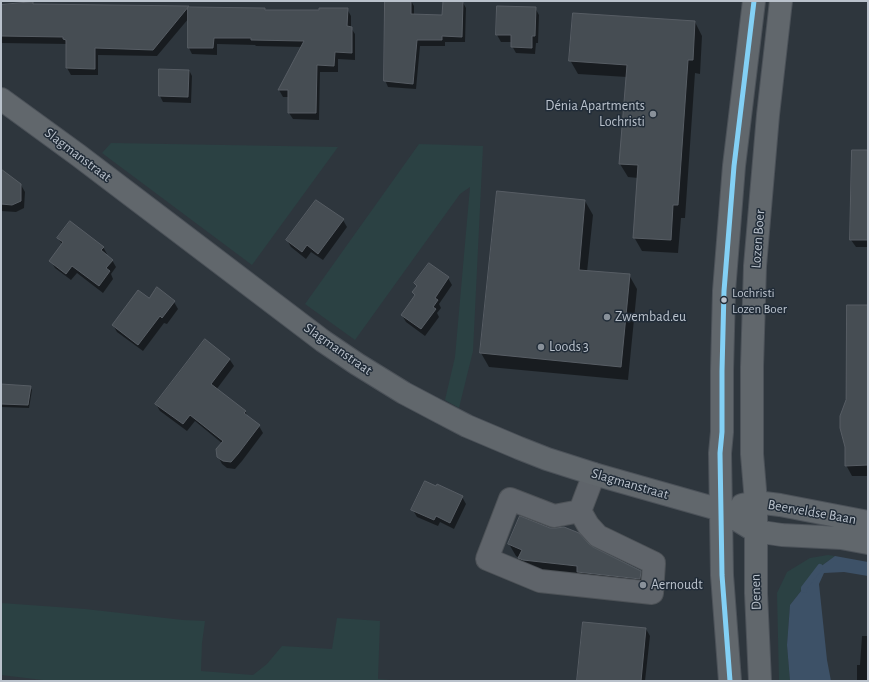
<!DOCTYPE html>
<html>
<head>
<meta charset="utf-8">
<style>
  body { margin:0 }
  #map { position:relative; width:869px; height:682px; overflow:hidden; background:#2e363d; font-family:"Alegreya Sans",sans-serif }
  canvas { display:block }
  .frame { position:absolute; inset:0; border:2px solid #bac2cc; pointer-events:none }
</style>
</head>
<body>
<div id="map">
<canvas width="869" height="682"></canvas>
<div class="frame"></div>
</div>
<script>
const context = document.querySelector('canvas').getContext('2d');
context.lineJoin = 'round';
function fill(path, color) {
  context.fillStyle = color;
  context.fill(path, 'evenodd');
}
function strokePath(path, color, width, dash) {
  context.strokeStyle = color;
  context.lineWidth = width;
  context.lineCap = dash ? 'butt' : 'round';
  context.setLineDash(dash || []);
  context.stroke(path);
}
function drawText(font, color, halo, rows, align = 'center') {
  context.font = font + ' "Alegreya Sans",sans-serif';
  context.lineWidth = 3;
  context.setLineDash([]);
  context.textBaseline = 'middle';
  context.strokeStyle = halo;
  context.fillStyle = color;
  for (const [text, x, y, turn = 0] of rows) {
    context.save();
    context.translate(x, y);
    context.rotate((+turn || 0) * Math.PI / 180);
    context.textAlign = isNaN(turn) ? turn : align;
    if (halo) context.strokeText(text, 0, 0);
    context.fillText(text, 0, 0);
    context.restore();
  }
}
const green = new Path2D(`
  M111,143l227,4 -86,118 -150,-112z
  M419,144l64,2 -10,205 -14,57 -14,-8 10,-43 15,-170 -10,7 -105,146 -50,-36z
  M828,555l7,1 -15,11 -30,38 -3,40 3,36h-11l-2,-88 10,-21 23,-14z
  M1,603l84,6 98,11 22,1 -3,22 -1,28 52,4 14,-11 15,-18 50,3 5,-31 43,3 -2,58 23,2h-350l-50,-6z`);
const water = new Path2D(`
  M835,556l33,6v14l-24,-4 -20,1 -5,11 8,76 4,21h-41l-3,-36 3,-40 30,-38z`);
const shadow = new Path2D(`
  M386,1h25l3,5v9l29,1 19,-15 4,7 -1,34h-20v4h-25l-4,43 -28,-2 -3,-7z
  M33,3l1,2 155,2 1,1 75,1 1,2h54l27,-2 4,7v12l4,6v26l-17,-1v13h-18l-1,48 -26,-1 -4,-6v-16h-6l-4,-7 23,-43 -46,-1 -1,-1 -38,-1v11l-25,-1 -3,-6v-30l-32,38 -59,-1v20h-27l-4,-7v-24l-66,-1v-37z
  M535,8l4,7 -1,28h-2l-1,11 -19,-1 -4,-7v-4h-11l-4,-7z
  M695,22l7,14 -2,38 -5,-1 -10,145h-4l-3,35 -36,-2 -8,-14 4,-59 -10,-1 -8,-13 7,-87 -49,-3 -8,-14z
  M189,70l3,6 -1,27 -28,-1 -3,-6z
  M868,151v96h-12l-5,-7z
  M1,170l20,15 4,7 -1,16 -8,4 -15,-1z
  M498,192l87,9 8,14 -6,57 42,3 8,14 -9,91 -139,-13 -8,-14z
  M343,220l4,7 -24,33 -12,-8 -5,7 -15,-12 -4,-7z
  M58,238l45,9 4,7 -1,2 6,4 4,7 -5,7 2,5 -10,14 -26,-20 -6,7 -16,-12 -4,-7 11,-17z
  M448,278l4,7 -13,19 2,4 -4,5 2,4 -14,19 -19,-14 -4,-7 13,-19 -2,-3 4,-6 -2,-4z
  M150,300l24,2 4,7 -11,15 -3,-1 -21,28 -26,-19 -4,-7z
  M868,306v170h-16l-6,-11 1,-65z
  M205,341l25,19 4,6 -18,24 29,21 3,6 11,9 4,7 -21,28 -7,8 -8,-1 -5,-4 -4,-8 5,-12 -28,-23 -8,10 -27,-20 -4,-7z
  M1,385l29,2 2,3 -3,18 -28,-1z
  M462,497l4,7 -12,25 -14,-7 -2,4 -21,-9 -4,-7z
  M521,518l67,27 52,26 7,13 -121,-14 -7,-12 -3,-2 -7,-12z
  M646,629l4,7 -5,45h-67z
  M862,636h6v45h-11v-16h3z`);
const stream = new Path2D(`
  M804,590v-2l16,-21`);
const building = new Path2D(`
  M385,1h26v13l31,1 1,-14h20l-1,36 -20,-1v4h-25l-4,44 -29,-3z
  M33,2v2l156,2 -36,44 -58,-2v21l-29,-1v-28l-3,-1v-2l-62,-1v-31z
  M497,6l39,1 -1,29h-3v12l-21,-1v-12h-15z
  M188,7l77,1v2h54v-2h29l-1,18 5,1v26l-17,-1 -1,14 -17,-1 -1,48h-28v-23h-10l26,-49 -53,-1v-2h-37l-1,10h-25z
  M573,13l122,8 -2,39h-5l-10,145h-5l-2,35 -38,-2 5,-73 -19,-1 8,-99 -58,-4z
  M159,69l30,1 -1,27 -29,-1z
  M852,150h16v90h-18z
  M1,169l20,15v17l-9,4 -11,-1z
  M497,191l88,9 -6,70 51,4 -9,93 -141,-14z
  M316,200l28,19 -26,35 -11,-9 -5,7 -16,-12z
  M70,221l34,26 -3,3 12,10 -7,8 4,3 -11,15 -27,-20 -6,8 -17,-13 14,-19 -6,-4z
  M429,263l20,14 -14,21 3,2 -5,7 3,2 -15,20 -20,-14 14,-20 -3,-3 5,-6 -3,-3z
  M157,287l18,14 -13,17 -2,-2 -22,29 -26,-20 26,-35 11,8z
  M847,305h21v160l-23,1v-19l-5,-19v-12l6,-16z
  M205,339l25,20 -19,25 35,27 -2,2 16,12 -22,29 -7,8 -8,-1 -6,-4 -1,-8 7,-8 -33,-26 -7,9 -28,-20z
  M1,384l30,2 -3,19 -27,-1z
  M425,481l11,5 1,-2 26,12 -13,27 -14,-7 -2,4 -23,-10z
  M520,516l30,12h6l8,-1 15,6 10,11 4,3 48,24 -1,8 -63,-7v-6l-54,-6 -5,-2 4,-8 -14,-6z
  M583,622l63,6 -5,53h-64z`);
const minor = new Path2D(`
  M580,511l-26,5 -44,-17 -23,60 53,22 112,12 2,-30 -56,-27 -10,-11 -8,-14 14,-37`);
const major = new Path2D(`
  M1,99l77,56 245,186 34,23 47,29 36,19 27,14 52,22 28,11 47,15 127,36 34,21 27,4 59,3 27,5
  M742,505l14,-3 24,3 88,17
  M730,681l-8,-106 -2,-122 2,-21v-61l2,-80 10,-125 20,-165
  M760,681l-4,-88v-91l-4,-48v-87l3,-101 13,-151 13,-114`);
const bus1 = new Path2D(`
  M730,681l-8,-106 -2,-122 2,-21v-61l2,-80 10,-125 20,-165`);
const markers = [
  [653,114,4,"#89919a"],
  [724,300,3.5,"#bac2cc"],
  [607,317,4,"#89919a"],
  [541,347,4,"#89919a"],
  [643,585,4,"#89919a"]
];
const busNames = [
  ["Lochristi",732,293],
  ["Lozen Boer",732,309]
];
const poiNames = [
  ["Dénia Apartments",645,106,"right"],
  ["Lochristi",645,122,"right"],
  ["Zwembad.eu",615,317],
  ["Loods 3",549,347],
  ["Aernoudt",651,585]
];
const streetNames = [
  ["Slagmanstraat",78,155,37],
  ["Lozen Boer",758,239,-86],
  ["Slagmanstraat",338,349,35],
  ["Slagmanstraat",630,484,16],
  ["Beerveldse Baan",812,512,10],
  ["Denen",756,592,-92]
];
fill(green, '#2b4143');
fill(water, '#3d5167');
fill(shadow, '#0007');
strokePath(stream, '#3d5167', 6);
fill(building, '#464d53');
strokePath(building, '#575d64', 1);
strokePath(minor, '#4d5257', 24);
strokePath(major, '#4c5259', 24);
strokePath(minor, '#5f646a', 22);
strokePath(major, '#61676c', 22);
strokePath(bus1, '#83d0f5', 5);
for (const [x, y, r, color] of markers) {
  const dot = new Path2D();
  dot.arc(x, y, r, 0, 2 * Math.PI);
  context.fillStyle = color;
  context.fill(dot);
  strokePath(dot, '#212c38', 1.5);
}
drawText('13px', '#bac2cc', '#212c38', busNames, 'left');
drawText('14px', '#bac2cc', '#212c38', poiNames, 'left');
drawText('14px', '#bac2cc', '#212c38', streetNames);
</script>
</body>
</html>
